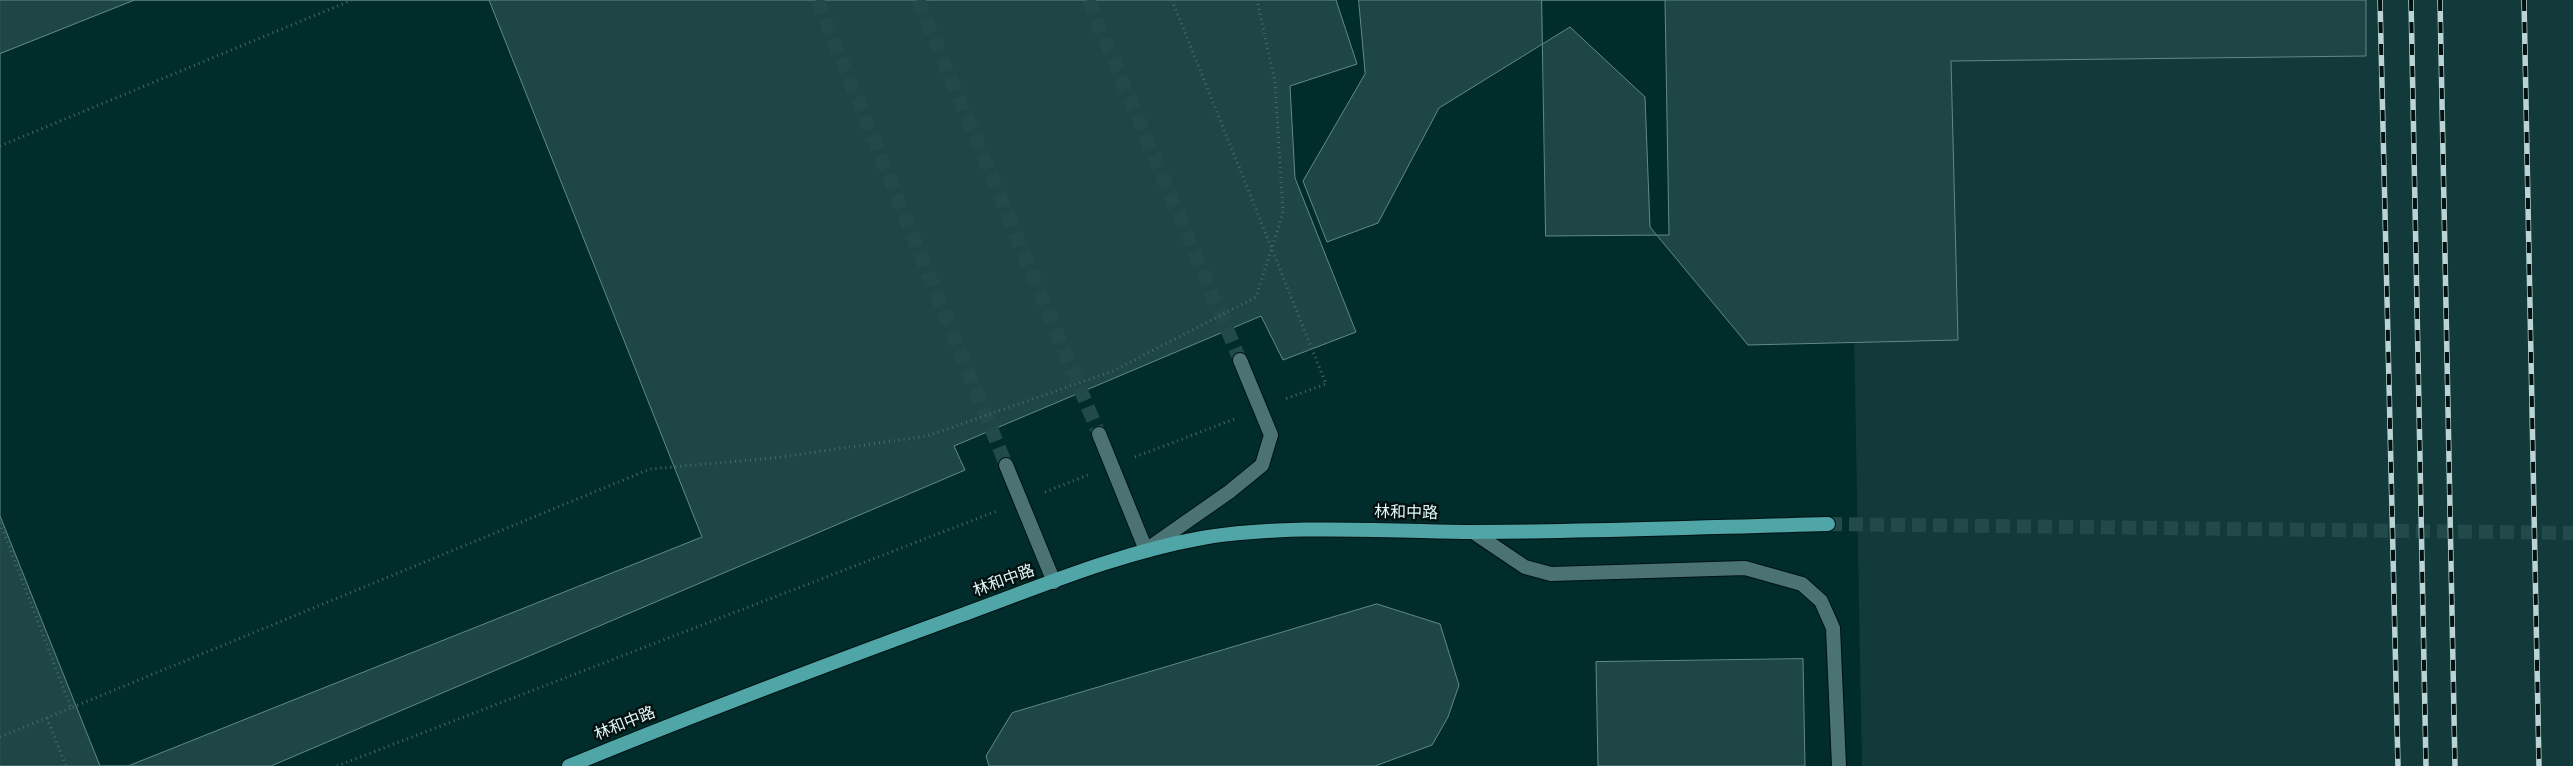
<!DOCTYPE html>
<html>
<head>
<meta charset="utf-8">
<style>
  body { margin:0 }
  canvas { display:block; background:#002c2c }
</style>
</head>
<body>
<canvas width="2573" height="766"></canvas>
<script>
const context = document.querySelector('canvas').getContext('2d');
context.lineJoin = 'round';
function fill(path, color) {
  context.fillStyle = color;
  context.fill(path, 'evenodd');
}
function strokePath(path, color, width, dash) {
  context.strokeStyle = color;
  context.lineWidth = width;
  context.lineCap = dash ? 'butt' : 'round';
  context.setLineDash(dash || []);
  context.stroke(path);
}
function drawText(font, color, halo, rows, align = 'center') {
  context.font = font + ' Helvetica,"Noto Sans SC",sans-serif';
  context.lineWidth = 5;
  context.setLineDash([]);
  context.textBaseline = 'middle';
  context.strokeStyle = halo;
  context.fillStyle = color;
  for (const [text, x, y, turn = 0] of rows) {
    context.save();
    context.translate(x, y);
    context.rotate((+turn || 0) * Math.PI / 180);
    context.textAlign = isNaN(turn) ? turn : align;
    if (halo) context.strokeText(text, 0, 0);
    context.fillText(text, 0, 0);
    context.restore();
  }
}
const built = new Path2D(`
  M1848,0h725v766h-711z`);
const building = new Path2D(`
  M0,0h1336l21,64 -67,22 5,92 61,154 -73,28 -22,-44 -307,130 11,24 -694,296h-271z
  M135,0h354l213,537 -574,229h-28l-100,-250v-462z
  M1359,0h1007v56l-415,5 7,279 -210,5 -98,-118 -5,-130 -75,-70 -131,81 -61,115 -51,19 -24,-61 62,-107z
  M1542,0h123l4,235 -123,1z
  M1377,604l63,20 19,61 -11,32 -16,28 -57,21h-386l-3,-10 26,-43z
  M1803,659l2,107h-207l-2,-104z`);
const tertiaryTunnel = new Path2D(`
  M817,0l189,465
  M918,0l181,434
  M1088,0l152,360`);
const primaryTunnel = new Path2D(`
  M1828,524l745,9`);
const path = new Path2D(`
  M1172,0l154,384 -41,15
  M0,146l352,-146
  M1135,457l102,-39
  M1045,492l43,-17
  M0,523l71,185 579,-239 124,-11 153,-22 186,-65 143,-74 27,-84 -8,-131 -18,-82
  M47,718l19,48
  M0,737l71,-29
  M337,766l660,-255`);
const minor = new Path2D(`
  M1473,532l52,35 26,7 194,-6 57,16 19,17 12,27 6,138`);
const tertiary = new Path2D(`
  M1099,434l47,116 83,-58 33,-27 9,-30 -31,-75
  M1006,465l48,117`);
const primary = new Path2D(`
  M569,766c129,-53 259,-102 390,-150 80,-29 159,-63 243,-78 84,-14 181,-7 267,-6 120,0 240,-5 359,-8`);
const rail = new Path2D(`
  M2380,0l18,766
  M2411,0l15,766
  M2440,0l15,766
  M2524,0l15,766`);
const streetNames = [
  ["林和中路",1406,513,1],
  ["林和中路",1004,581,-20],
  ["林和中路",625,724,-22]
];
fill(built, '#123a3b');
fill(building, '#1e4647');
strokePath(building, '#61898a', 1);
strokePath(tertiaryTunnel, '#224a4a', 14, [14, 7]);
strokePath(primaryTunnel, '#224a4a', 14, [14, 7]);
strokePath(minor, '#001212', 16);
strokePath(tertiary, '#001212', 16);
strokePath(primary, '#001212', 16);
strokePath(path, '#466b6b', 3, [1, 4]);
strokePath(minor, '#4b7374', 14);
strokePath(tertiary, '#4b7374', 14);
strokePath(primary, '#50a5a6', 14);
strokePath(rail, '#bad3d3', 5.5);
strokePath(rail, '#031111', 4, [11]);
drawText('16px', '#e2f7f7', '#031111', streetNames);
</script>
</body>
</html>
